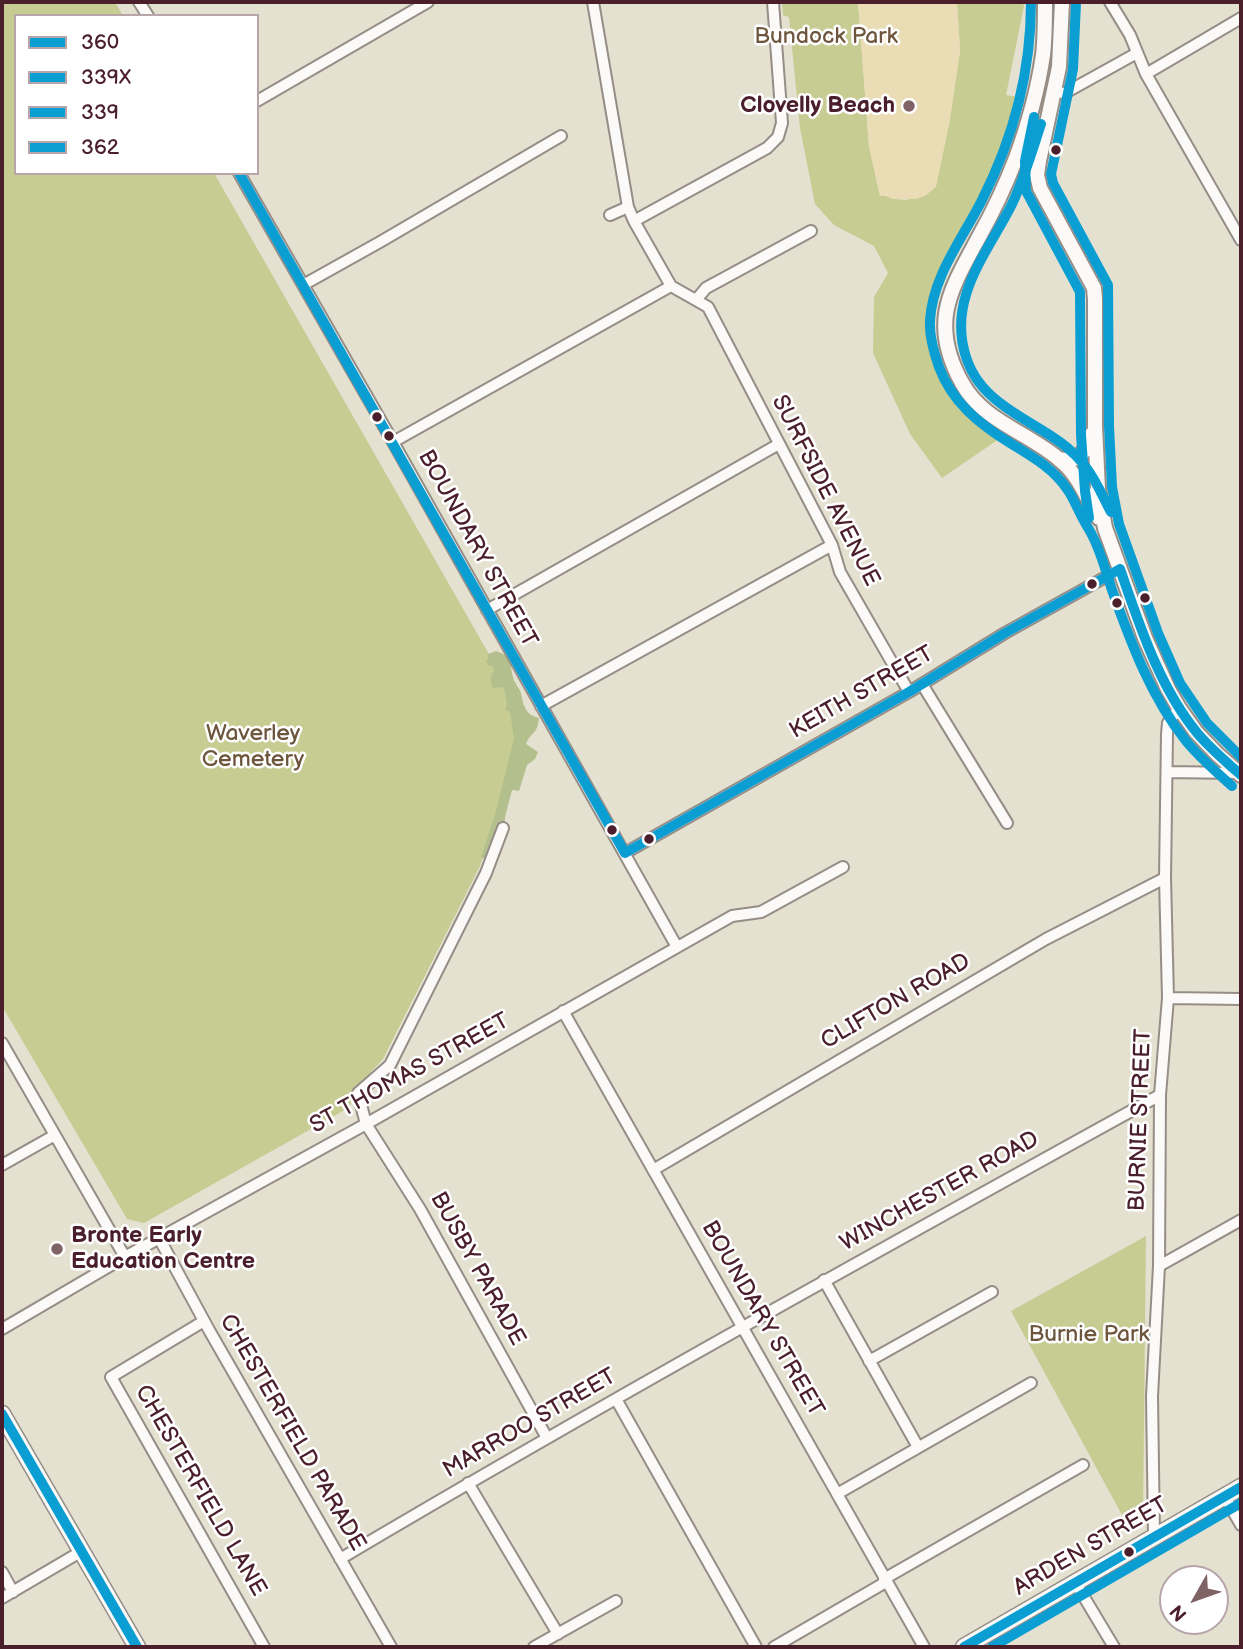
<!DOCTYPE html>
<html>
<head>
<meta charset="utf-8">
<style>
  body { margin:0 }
  #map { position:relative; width:1243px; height:1649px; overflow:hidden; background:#e4e1d1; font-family:"Balsamiq Sans",sans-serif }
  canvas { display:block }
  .frame { position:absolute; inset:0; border:4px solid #4a1f2b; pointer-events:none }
  .legend { position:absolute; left:14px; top:14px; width:245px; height:161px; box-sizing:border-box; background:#fff; border:2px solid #b7a5aa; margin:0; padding:9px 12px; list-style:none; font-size:21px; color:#4a1f2b }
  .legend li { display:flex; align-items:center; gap:14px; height:35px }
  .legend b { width:35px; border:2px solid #b7a5aa }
  .north { position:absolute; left:1159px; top:1565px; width:70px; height:70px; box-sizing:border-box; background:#fff; border:2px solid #b7a5aa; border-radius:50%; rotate:230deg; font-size:19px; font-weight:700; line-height:28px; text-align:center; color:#4a1f2b }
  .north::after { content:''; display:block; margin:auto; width:24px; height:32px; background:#806365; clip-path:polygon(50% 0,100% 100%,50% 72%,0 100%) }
</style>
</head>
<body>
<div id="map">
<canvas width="1243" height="1649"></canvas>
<div class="frame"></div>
<ul class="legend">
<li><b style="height:9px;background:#0b9ed2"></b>360</li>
<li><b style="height:9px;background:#0b9ed2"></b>339X</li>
<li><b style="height:9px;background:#0b9ed2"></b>339</li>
<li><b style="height:9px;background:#0b9ed2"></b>362</li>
</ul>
<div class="north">N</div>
</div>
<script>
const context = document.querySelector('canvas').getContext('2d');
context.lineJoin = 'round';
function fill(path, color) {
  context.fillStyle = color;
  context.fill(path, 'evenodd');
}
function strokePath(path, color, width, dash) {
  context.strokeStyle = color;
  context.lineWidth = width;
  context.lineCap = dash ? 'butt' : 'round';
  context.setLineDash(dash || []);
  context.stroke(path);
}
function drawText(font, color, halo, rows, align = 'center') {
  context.font = font + ' "Balsamiq Sans",sans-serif';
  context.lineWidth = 5;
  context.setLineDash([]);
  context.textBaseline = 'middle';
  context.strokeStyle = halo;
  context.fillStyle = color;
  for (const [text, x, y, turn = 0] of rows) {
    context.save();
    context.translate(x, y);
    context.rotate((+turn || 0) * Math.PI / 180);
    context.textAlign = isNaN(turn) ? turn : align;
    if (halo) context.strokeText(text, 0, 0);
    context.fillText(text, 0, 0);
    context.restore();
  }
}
const green = new Path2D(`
  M2,2h113l8,14h-107v157h198l296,518 7,52 -37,123 -97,193 -29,31 -4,17 -206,116 -17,-4 -125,-213z
  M782,2h76l11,144 11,50h6l7,3 15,1 41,-75 11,-74 -3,-49h66l1,4 -18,89 12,2c-6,22 -10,46 -19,67 -17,39 -41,75 -58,115 -30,70 3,119 58,160l-57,39 -32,-44 -37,-81 1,-56 14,-24 -14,-27 -40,-21 -19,-21 -15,-76 -11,-111 -6,-2z
  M1146,1236l-3,282 -15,8 -117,-215z`);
const forest = new Path2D(`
  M496,651c19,7 13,12 17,26 1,6 6,10 8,16 2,11 4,22 18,25 -2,18 -8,13 -13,26l12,8 -3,7 -8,6 -8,26 -7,-1 -7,27 -1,17 -18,25 -5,-1 15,-47 18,-73 -4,-26 -5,-2 2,-6 -3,-17 -11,1c-3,-7 -4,-11 1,-17l-2,-6 -3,1 -3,-5 2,-2v-5z`);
const sand = new Path2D(`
  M858,2h99l3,49 -11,74 -13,62 -11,9 -9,3h-23l-7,-3h-6l-11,-49z`);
const minor = new Path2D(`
  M139,2l9,14
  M593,2l35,205 6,14 37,65
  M1110,2l20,33 16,39 95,166
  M1146,74l95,-56
  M1054,92l11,1 72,-40
  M257,101l171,-99
  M239,173l154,269 284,505
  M610,215l18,-8
  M634,221l133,-73 11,-11 4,-14 -9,-121
  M303,285l77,-43 181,-106
  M696,300l10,-12 105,-57
  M393,442l278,-156 37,21 124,238 8,27 69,120
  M487,610l292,-166
  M922,684l85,139
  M541,706l291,-161
  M1167,772l72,1
  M503,828l-17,45 -96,192 -32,28 8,31 54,85 127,229
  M625,853l284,-161 96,-59 115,-64
  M1168,998l73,1
  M563,1011l361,636
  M2,1043l123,214
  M2,1165l53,-30
  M653,1170l393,-231 119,-61
  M159,1238l50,92 182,317
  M1159,1266l82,-46
  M824,1280l94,167
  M204,1321l-93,56 153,270
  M2,1329l123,-72 241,-133 366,-208 29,-4 82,-45
  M869,1361l123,-69
  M616,1399l140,248
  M468,1483l90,151
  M837,1494l194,-111
  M1225,1497l16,28
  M1154,1536l-2,-140 7,-130 1,-171 8,-97 -3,-120 2,-144 1,-11 11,-15
  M340,1559c270,-160 545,-312 820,-464
  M2,1572l11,20
  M884,1579l199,-114
  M1075,1582l39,65
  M2,1598l80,-47
  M534,1647l82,-46
  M774,1647l112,-65`);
const tertiary = new Path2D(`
  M1045,2c0,17 0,35 -2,53 -5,34 -15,70 -27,103 -10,26 -22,52 -36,77 -29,54 -52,87 -18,148 21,39 68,50 99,78 19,16 25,37 38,57
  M1062,2l-3,65 -20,94 -2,14 3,13 54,100 1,11v127l3,63 7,39 40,110 23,51 11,19 17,24 21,22 24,21
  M1060,459c20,4 26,-8 32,-25`);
const secondary = new Path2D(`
  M2,1414l135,233
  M964,1647l277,-160`);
const bus1 = new Path2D(`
  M239,173l386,680
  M1120,569c20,57 39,118 78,165 13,15 28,28 43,41
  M625,853l284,-161 96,-59 115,-64
  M964,1647l277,-160`);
const bus2 = new Path2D(`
  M1031,2c0,71 -17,135 -49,198 -19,38 -50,77 -52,121 -1,16 4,32 9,46 13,35 40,57 71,76 21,13 43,25 57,46 6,8 10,19 15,28 3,6 7,12 10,18 9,17 14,37 20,55 19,53 39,107 74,151 14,17 30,31 46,45
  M1034,117l-9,44 1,30 54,101 1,143 4,56 4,27`);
const bus3 = new Path2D(`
  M1076,3l-3,66 -22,105 2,9 55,102 1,141 3,61 7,37 39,109 22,50 27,40 34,34
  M1041,124c-9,27 -17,55 -29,80 -25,50 -65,94 -46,153 6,19 18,34 34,46 28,22 63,34 85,63 11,14 18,31 26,46`);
const bus4 = new Path2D(`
  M992,1647l249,-144`);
const bus5 = new Path2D(`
  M2,1414l135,233`);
const markers = [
  [909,106,7,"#806365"],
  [1056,150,6,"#4a1f2b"],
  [377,417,6,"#4a1f2b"],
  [389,436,6,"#4a1f2b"],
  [1092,584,6,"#4a1f2b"],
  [1145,598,6,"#4a1f2b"],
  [1117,603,6,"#4a1f2b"],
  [612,830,6,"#4a1f2b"],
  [649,839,6,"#4a1f2b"],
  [57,1249,7,"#806365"],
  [1129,1552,6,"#4a1f2b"]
];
const parkNames = [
  ["Bundock Park",826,37],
  ["Waverley",253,734],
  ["Cemetery",253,760],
  ["Burnie Park",1089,1335]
];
const poiNames = [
  ["Clovelly Beach",895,106],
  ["Bronte Early",71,1236,"left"],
  ["Education Centre",71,1262,"left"]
];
const streetNames = [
  ["SURFSIDE AVENUE",825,491,63],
  ["BOUNDARY STREET",477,549,61],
  ["KEITH STREET",862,693,-30],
  ["CLIFTON ROAD",896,1002,-30],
  ["ST THOMAS STREET",410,1074,-29],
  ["BURNIE STREET",1141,1120,-88],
  ["WINCHESTER ROAD",940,1192,-29],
  ["BUSBY PARADE",477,1269,61],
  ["BOUNDARY STREET",762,1319,60],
  ["MARROO STREET",530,1424,-30],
  ["CHESTERFIELD PARADE",292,1433,60],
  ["CHESTERFIELD LANE",200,1491,60],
  ["ARDEN STREET",1091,1547,-30]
];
fill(green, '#c7cc92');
fill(forest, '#b3bf8d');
fill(sand, '#eaddb5');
strokePath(minor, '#968d87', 14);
strokePath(tertiary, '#968d87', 18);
strokePath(secondary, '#968d87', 19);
strokePath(minor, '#fbfaf8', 10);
strokePath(tertiary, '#fbfaf8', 14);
strokePath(secondary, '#fbfaf8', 16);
strokePath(bus1, '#0b9ed2', 10);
strokePath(bus2, '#0b9ed2', 10);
strokePath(bus3, '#0b9ed2', 10);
strokePath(bus4, '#0b9ed2', 10);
strokePath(bus5, '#0b9ed2', 10);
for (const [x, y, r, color] of markers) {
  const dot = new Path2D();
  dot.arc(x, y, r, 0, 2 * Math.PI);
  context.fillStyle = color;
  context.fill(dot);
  strokePath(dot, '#fff', 2.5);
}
drawText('23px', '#6d563d', '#fff', parkNames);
drawText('bold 23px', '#4a1f2b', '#fff', poiNames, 'right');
drawText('23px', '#4a1f2b', '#fff', streetNames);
</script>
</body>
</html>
